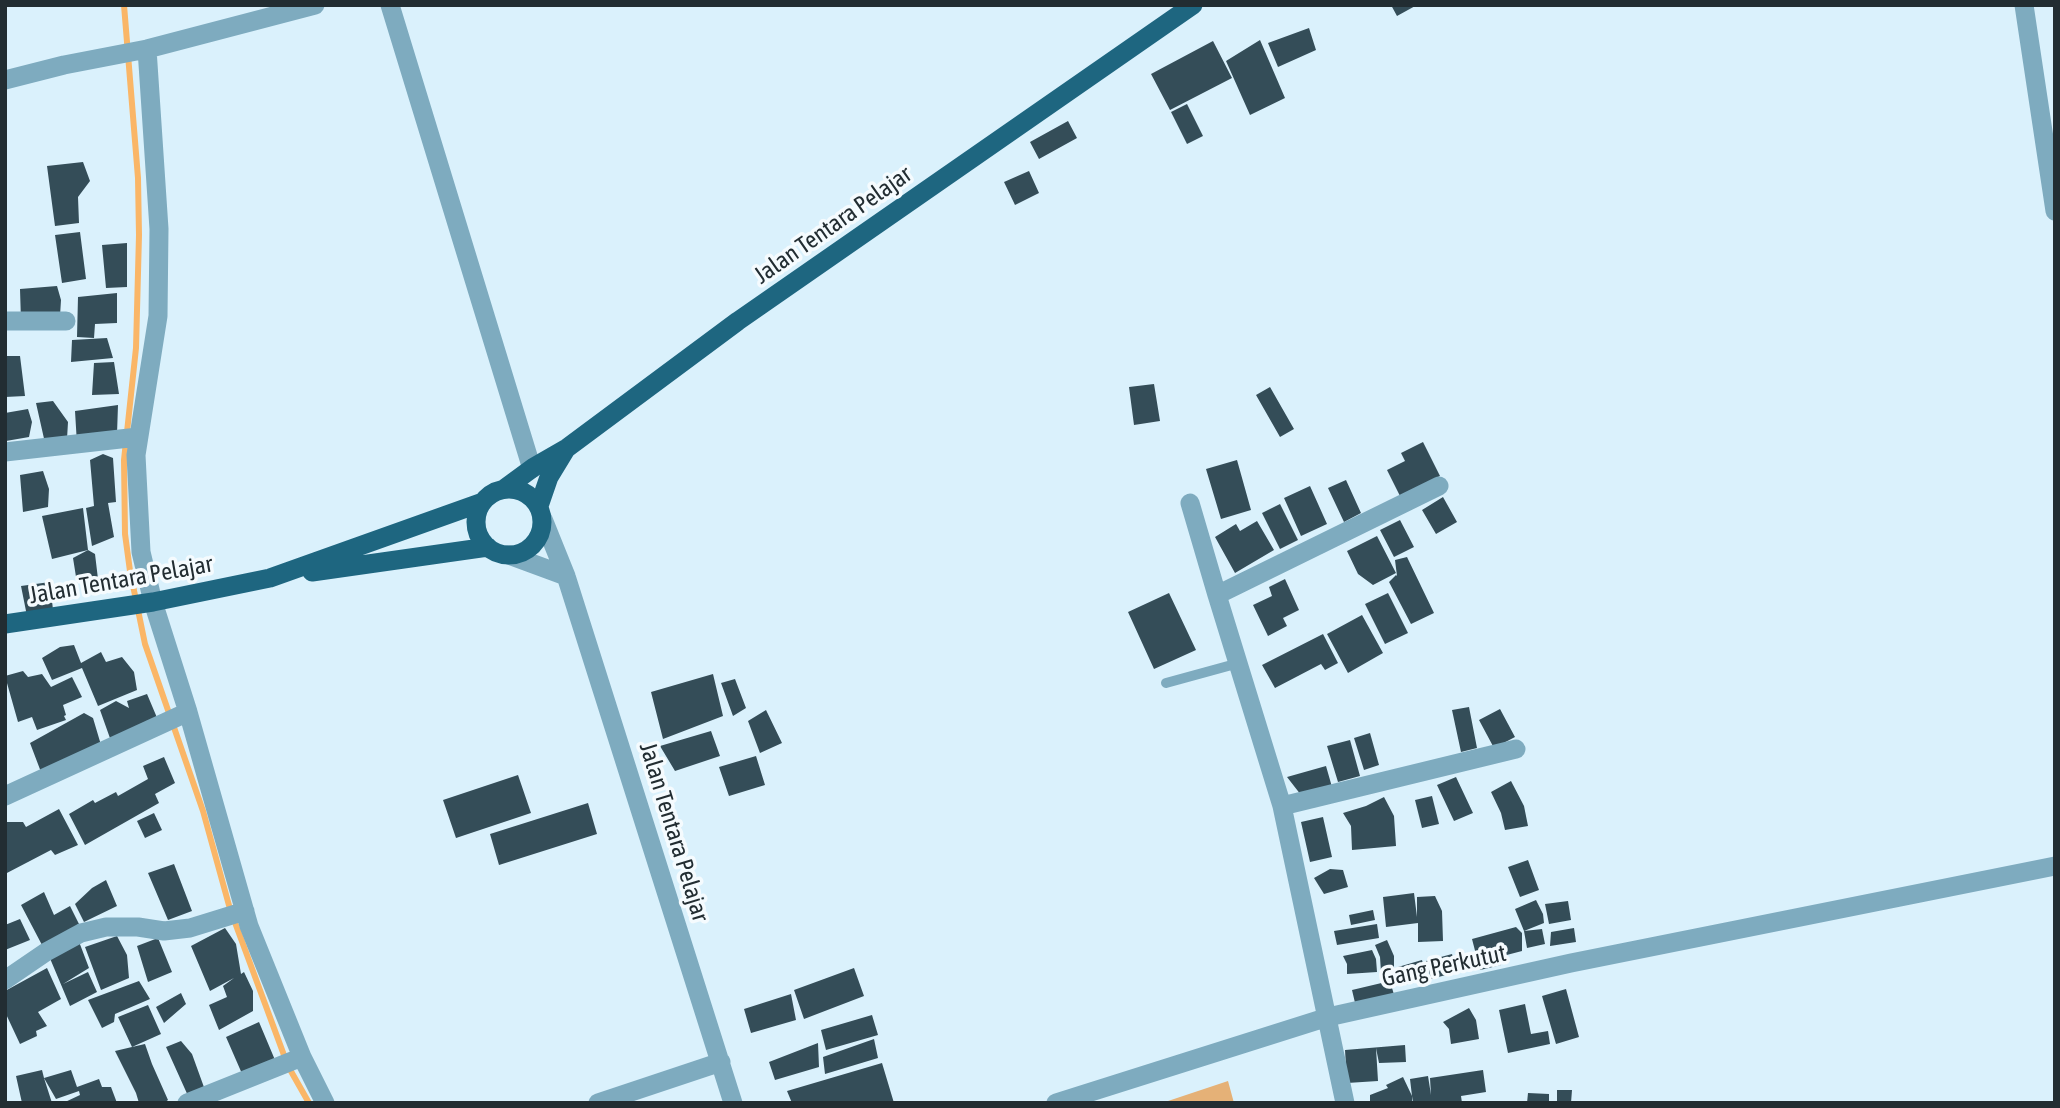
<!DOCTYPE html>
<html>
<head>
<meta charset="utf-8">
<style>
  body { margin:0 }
  #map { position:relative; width:2060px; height:1108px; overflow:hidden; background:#daf1fc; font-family:"Asap Condensed",sans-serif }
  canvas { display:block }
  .frame { position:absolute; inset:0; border:7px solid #222d32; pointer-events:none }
</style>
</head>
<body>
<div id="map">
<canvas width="2060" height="1108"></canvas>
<div class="frame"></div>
</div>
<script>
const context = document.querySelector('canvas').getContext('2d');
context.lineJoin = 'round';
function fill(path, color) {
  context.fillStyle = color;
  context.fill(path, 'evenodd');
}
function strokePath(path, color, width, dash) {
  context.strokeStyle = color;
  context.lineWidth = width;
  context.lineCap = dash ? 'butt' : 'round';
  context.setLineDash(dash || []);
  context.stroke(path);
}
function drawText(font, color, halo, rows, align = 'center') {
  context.font = font + ' "Asap Condensed",sans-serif';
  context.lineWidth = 7;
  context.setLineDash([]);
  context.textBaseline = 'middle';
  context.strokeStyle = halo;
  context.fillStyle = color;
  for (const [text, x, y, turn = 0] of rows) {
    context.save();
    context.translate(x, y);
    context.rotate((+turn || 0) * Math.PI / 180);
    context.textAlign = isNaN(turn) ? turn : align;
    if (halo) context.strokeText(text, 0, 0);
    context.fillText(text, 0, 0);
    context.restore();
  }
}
const green = new Path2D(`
  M1228,1081l6,22h-72z`);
const stream = new Path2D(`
  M124,5l14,173 1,57 -3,113 -12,112 1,74 5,37 15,73 58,167 27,98 58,157 21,37`);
const building = new Path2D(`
  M1391,5h26l-20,11z
  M1309,28l7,22 -38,17 -10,-24z
  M1260,40l25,58 -35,17 -24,-54z
  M1213,41l19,37 -62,32 -19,-36z
  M1187,104l16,32 -16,8 -16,-32z
  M1068,121l9,17 -38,21 -9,-17z
  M83,162l7,19 -12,16 1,26 -24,3 -8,-60z
  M1029,171l10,22 -24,12 -11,-23z
  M80,232l6,47 -24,4 -7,-48z
  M127,243v44l-21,1 -4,-43z
  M57,286l4,14 -1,16 -39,5 -1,-32z
  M117,293v30l-22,1 -1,14 -17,-1 1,-40z
  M107,338l6,20 -42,4 1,-22z
  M5,356h15l5,40 -20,1z
  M114,362l5,32 -27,1 2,-32z
  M1154,384l6,37 -26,4 -5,-38z
  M1270,387l24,42 -14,8 -24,-42z
  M53,401l15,21 -1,17 -22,4 -9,-40z
  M118,405l-1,29 -40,10 -2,-33z
  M28,409l4,13 -3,15 -23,4 -1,-28z
  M1423,442l17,34 -40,20 -13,-26 18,-9 -4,-8z
  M103,454l10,4 3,44 -8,1 6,34 -22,9 -6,-38 8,-2 -4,-46z
  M1237,460l14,50 -30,9 -15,-50z
  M43,471l6,18 -1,18 -25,5 -3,-37z
  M1346,480l15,33 -17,9 -16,-34z
  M1310,486l17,38 -26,12 -17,-38z
  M1443,497l14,25 -21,12 -14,-24z
  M1280,504l18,36 -18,9 -18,-36z
  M83,508l5,42 7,4 3,25 -21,4 -4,-25 15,-8 -36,9 -10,-43z
  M1400,520l14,27 -20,10 -14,-27z
  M1257,521l17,29 -39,23 -20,-36 21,-13 4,7z
  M1377,536l19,37 -23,12 -15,-11 -11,-23z
  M1407,557l27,56 -23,11 -22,-42 7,-7 1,1 -2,-16z
  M1285,579l14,31 -16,8 4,8 -19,10 -15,-31 19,-9 -3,-9z
  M50,582l3,28 -26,6 -6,-30z
  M1169,593l27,57 -42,19 -26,-57z
  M1388,593l20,40 -23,11 -20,-40z
  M1362,615l21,38 -35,20 -21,-39z
  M1323,634l15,29 -13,7 -4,-6 -46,24 -13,-23z
  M74,645l7,18 20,-11 5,10 16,-5 12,15 3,18 -39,16 -16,-38 -30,12 -10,-22 18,-11z
  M23,671l5,6 14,-3 9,13 21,-10 10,20 -19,8 3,10 -2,1 2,4 -29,10 -5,-13 -14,5 -13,-46z
  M713,674l10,42 -60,23 -12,-47z
  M735,679l11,29 -13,8 -12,-33z
  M147,694l11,26 -47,21 -11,-31 16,-9 13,7 -2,-7z
  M1469,707l8,41 -16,4 -9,-42z
  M1500,709l15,28 -21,11 -15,-28z
  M766,710l16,33 -22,10 -12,-32z
  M84,713l9,5 8,27 -60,27 -11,-29z
  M711,731l9,25 -45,15 -15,-25z
  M1370,733l9,32 -15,5 -10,-32z
  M1350,740l10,36 -22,6 -11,-36z
  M756,756l9,29 -36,11 -10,-29z
  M164,757l11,26 -20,11 4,9 -74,42 -16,-31 24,-14 2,3 21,-11 2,4 30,-17 -5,-13z
  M1326,766l6,21 -31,8 -14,-18z
  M518,775l13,38 -75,25 -13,-38z
  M1456,777l17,36 -19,8 -17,-36z
  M1511,781l13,25 4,20 -23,4 -4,-17 -10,-21z
  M1432,796l7,28 -17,4 -7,-28z
  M1384,797l10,19 2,30 -44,4 -1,-24 -8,-13 23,-7z
  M588,803l9,31 -98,31 -9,-31z
  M59,809l19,36 -23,10 -4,-5 -46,24v-52h18l3,5z
  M154,813l8,17 -17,8 -8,-17z
  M1323,817l9,40 -22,5 -9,-40z
  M1528,860l11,30 -19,7 -12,-30z
  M174,864l18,47 -24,9 -20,-47z
  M1330,869l13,1 5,17 -24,7 -10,-16z
  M106,880l11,26 -33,16 -9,-18 17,-16z
  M44,892l10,23 16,-9 10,20 -38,19 -21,-40z
  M1414,893l3,24v-20l18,-1 7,15 1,30 -25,1v-19l-32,4 -3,-30z
  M1536,900l7,14 1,9 -20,8 -9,-22z
  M1568,901l3,19 -22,4 -4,-20z
  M1373,910l2,10 -24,5 -2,-10z
  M20,919l10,21 -25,10v-25z
  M1377,924l2,14 -42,7 -3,-14z
  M1516,927l6,6v18l-23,6 2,8 -21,5 -8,-31z
  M225,928l11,16 5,30 3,-2 9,19v20l-34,19 -10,-25 18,-8 -4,-11 11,-8 -24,13 -19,-45z
  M1574,928l2,14 -26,4 1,-14z
  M1542,929l3,15 -18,4 -3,-17z
  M117,936l10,19 2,23 -28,12 -16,-43z
  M158,938l14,34 -24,10 -11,-36z
  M78,939l11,29 -26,16 25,-12 9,20 -27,14 -21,-50z
  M1387,940l7,16v16h-13l-1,-15 -5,-12z
  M1372,950l4,9 1,13 -30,2v-10l-4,-8z
  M1452,954l5,18 -26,7 -5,-18z
  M1422,960l5,19 -23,6 -6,-18z
  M47,968l14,31 -23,13 9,14 -11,5 1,5 -17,8 -15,-32v-21z
  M854,968l10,28 -60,23 -10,-29z
  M139,981l11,18 -35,15 -1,8 -12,6 -14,-28z
  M1390,981l5,17 -39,9 -4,-17z
  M1566,989l13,48 -23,7 -14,-48z
  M181,993l5,11 -22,19 -8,-16z
  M791,994l5,26 -45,13 -7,-24z
  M1525,1004l6,30 17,-3 2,13 -42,9 -9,-43z
  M148,1005l13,29 -29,13 13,-3 7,20 16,36 -4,3h-25l-3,-10 -21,-42 17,-4 -14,-30z
  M1469,1008l7,12 3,19 -28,5 -2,-15 -6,-7z
  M872,1015l6,20 -52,15 -5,-20z
  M259,1022l16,38 -32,16 -17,-39z
  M874,1039l4,19 -53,16 -2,-17z
  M181,1041l11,13 13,36 -16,8 -23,-51z
  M818,1043l1,24 -44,13 -6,-18z
  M1405,1045l1,17 -27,1 -3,-15 2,33 -31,2 -2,-33z
  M882,1063l12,40h-102l-5,-12z
  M42,1070l2,8 27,-8 6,17 22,-8 3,8h9l6,16h-54l17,-8 -1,-4 -23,8 -12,-21 8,25h-30l-6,-27z
  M1483,1070l3,22 -25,4 1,7h-49l-1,-7v7h-42v-8l18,-7 -2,-3 17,-8 9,19 -2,-17 18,-3 3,19 -1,-17z
  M1557,1090h15l-1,13h-14z
  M1528,1093l21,1v9h-22z`);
const service = new Path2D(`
  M1166,683l73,-20`);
const minor = new Path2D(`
  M390,5l142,464
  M2024,5l31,206
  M147,49l12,180 -1,87 -22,139 5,97 12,50 35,110 61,214 53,131 23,46
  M5,80l59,-15 83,-16 168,-44
  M5,321h61
  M5,452l133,-15
  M1190,503l27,92
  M543,519l23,57 167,527
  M509,555l57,21
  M5,796l183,-84
  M1282,806l234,-57
  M5,980l41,-28 35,-19 25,-6h32l26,4 26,-3 55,-17
  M187,1103l115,-46
  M598,1103l123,-41
  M1056,1103l272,-86 243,-54 484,-97
  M1345,1103l-63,-297 -65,-211 222,-109`);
const trunk = new Path2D(`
  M504,489l30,-22 33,-19 171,-127 455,-316
  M476 522a33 33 0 1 1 66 0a33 33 0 1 1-66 0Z
  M539,506l10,-29 17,-28
  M312,572l176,-25
  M5,624l148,-22 117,-24 213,-76`);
const streetNames = [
  ["Jalan Tentara Pelajar",833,225,-35],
  ["Jalan Tentara Pelajar",121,580,-10],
  ["Jalan Tentara Pelajar",674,832,73],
  ["Gang Perkutut",1444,966,-12]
];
fill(green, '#e5b177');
strokePath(stream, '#fab667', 6);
fill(building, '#344d58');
strokePath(service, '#7eabbf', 10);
strokePath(minor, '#7eabbf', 19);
strokePath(trunk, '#1e6680', 19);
drawText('24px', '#222d32', '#f5fbfe', streetNames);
</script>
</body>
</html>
